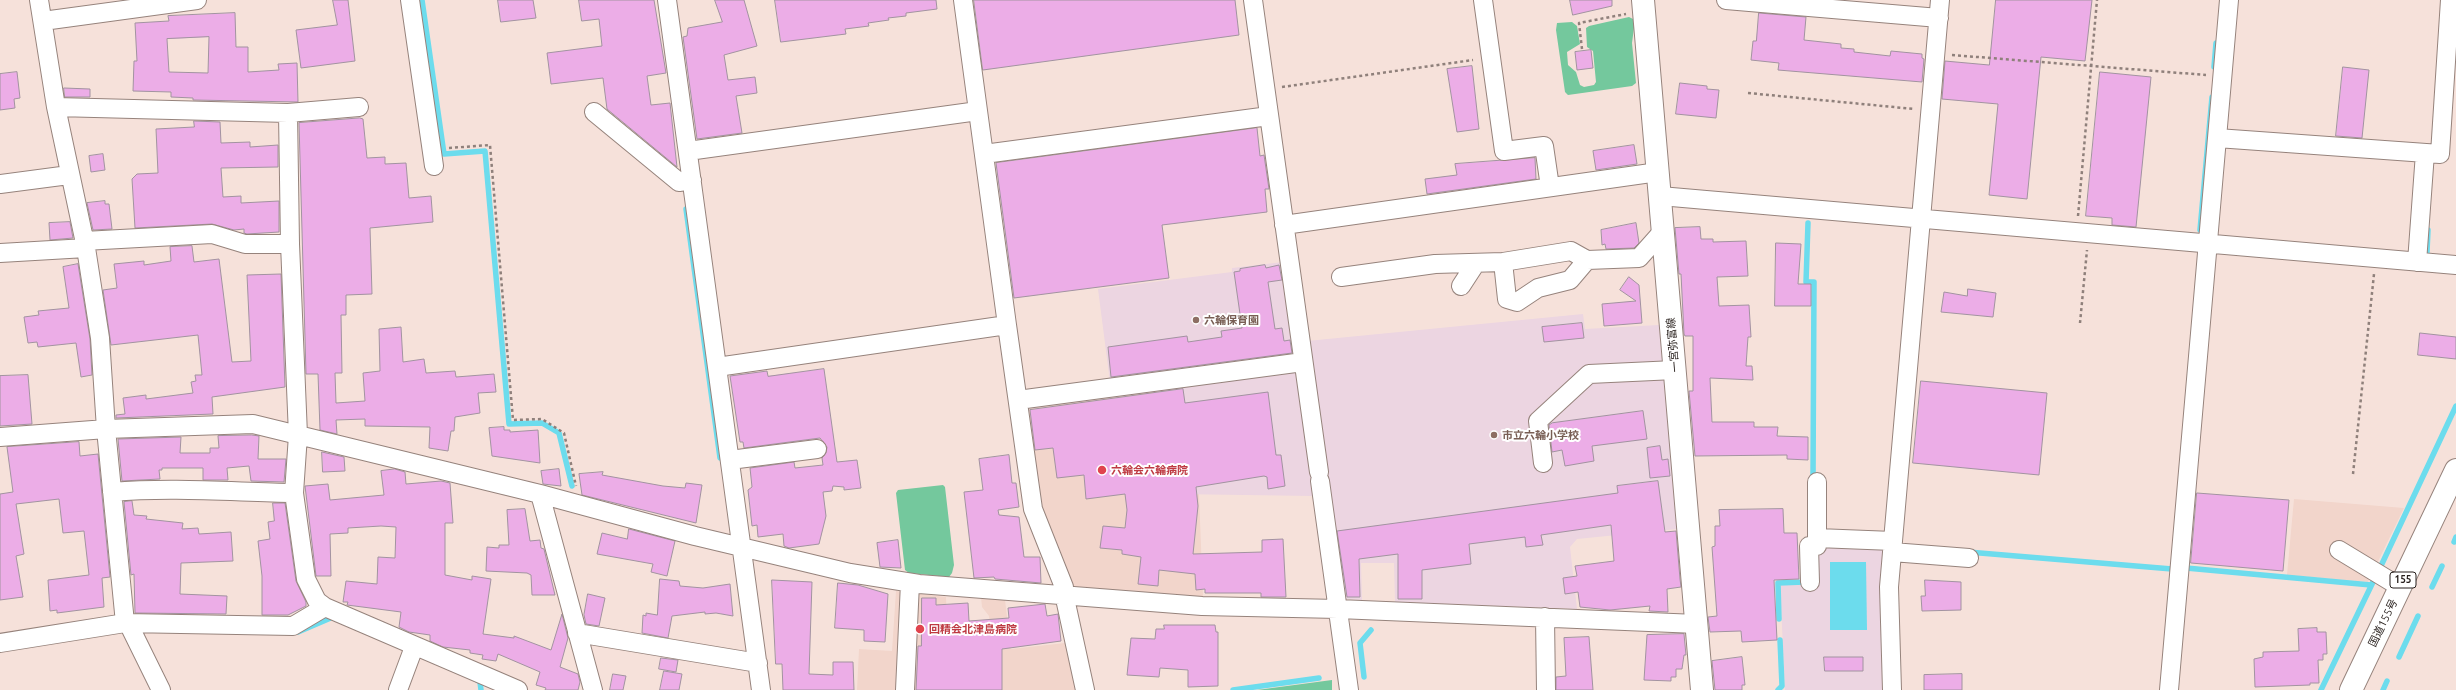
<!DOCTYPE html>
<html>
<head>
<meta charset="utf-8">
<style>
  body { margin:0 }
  canvas { display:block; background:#f6e1da }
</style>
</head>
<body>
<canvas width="2456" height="690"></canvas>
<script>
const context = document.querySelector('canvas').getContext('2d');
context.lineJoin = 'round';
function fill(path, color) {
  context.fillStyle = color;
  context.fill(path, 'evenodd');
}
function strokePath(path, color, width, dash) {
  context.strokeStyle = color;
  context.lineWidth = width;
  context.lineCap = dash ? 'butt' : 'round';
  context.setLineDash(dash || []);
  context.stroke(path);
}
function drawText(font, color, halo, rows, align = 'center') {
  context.font = font + ' Ubuntu,"Noto Sans JP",sans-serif';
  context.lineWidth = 4;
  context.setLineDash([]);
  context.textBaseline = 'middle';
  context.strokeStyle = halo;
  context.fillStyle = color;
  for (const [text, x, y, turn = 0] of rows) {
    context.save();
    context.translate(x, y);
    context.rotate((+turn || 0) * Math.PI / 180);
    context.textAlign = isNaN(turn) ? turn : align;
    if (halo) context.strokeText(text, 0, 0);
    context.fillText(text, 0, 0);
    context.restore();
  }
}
const built = new Path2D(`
  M1156,387l6,60 11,46 26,1 4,103 -131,-10 -36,-79 -10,-105z
  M2294,499l110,9 -36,74 -81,-7z
  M896,591l50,6 2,48h44l-3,-29 -7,-9 -1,-10 24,3 6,49 54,-6 13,47h-221l2,-41 33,2z`);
const education = new Path2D(`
  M1283,262l12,89 -3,4 -182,27 -12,-93 134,-17v-4z
  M1583,314l2,15 74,-4 18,204 -100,10 -7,8 7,62 -182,-7 -1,-39h-33l1,37 -19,-1 -36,-258z
  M1298,372l17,124 -142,-2 -11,-47 -6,-60z
  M1823,544l63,1 -1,145h-100l-5,-105h33l-1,-36z`);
const green = new Path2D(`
  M1629,17l6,3 -3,23 4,40 -4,3 -64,9 -3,-3 -9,-62 1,-7 15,-1 5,4 3,18 -13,8 1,13 8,7 4,13 4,2 10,-2 2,-3 -3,-31 -6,-4 -1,-19 3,-2z
  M943,485l2,2 9,78 -2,8 -3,4 -40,-4 -4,-3 -9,-77 2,-3z
  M1332,680v10h-75z`);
const water = new Path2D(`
  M1830,562h36l1,68h-37z`);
const stream = new Path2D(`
  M422,0l22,154 41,-3 24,273 33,-1 17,10 13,53
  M2214,67l2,-24
  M686,209l34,249
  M1808,223l-2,59h8l-1,199
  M2200,230l12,-133
  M2427,252l1,-22
  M2454,542l2,-5
  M1968,552l204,17
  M2186,568l185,17
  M2380,568l76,-162
  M2432,587l10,-21
  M1779,619l-1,-36 26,-1v-4
  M298,632l35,-15 3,2
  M2399,657l19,-41
  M1364,677l-4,-34 11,-13
  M475,679l5,3 1,8
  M1233,690l86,-12
  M1778,690l4,-4 -2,-46
  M2321,690l52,-108
  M2383,690l4,-9`);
const building = new Path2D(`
  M333,0h15l7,61 -54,7 -5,-38 41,-5z
  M498,0h35l3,18 -35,4z
  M579,0h75l12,73 -19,3 4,29 19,-2 7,64 -70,-58 -4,-31 -52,6 -4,-31 55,-7 -3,-27 -17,2z
  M715,0h29l13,46 -33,9 4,25 27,-3 2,16 -21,3 6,37 -45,6 -14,-102 4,-1 1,-8 34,-6z
  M775,0h161l1,9 -31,4v3l-18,2 1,2 -21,3 1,3 -24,3 1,5 -65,8z
  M974,0h261l4,35 -256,35z
  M1570,0h42v6l-39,9z
  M1996,0h96l-7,61 -44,-4 -14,142 -38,-4 9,-91 -56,-5 3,-38 44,4z
  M235,13l1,34h12v25l31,-2 -1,-6 19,-1 1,39 -105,-2v-2l-22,-1v-5l-38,-1 1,-30h3l-2,-38 34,-2 -1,-5zM209,37l-1,36 -39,-1 -2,-33z
  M1759,13l47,4 -2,23 37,4v4l13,1v3l36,4 1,-5 31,3v4l2,1 -2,23 -144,-12 1,-7 -28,-3 2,-19h3z
  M1591,50l2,18 -16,2 -2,-18z
  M1472,66l7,63 -22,3 -10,-63z
  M2343,67l26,3 -7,68 -26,-2z
  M17,72l3,26 -6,1 1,9 -15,2v-36z
  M2100,72l51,5 -15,150 -24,-2v-7l-26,-2z
  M1680,83l27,3v3l12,1 -3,28 -40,-4z
  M64,88l26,1v8h-25z
  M360,118l3,1 4,39 18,-1v7l21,-1 3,35 22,-2 2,26 -63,6 2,66 -26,1v20h-5l1,58h-7l1,30 29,-2 -2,-28 17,-2 -1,-42 22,-2 2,35 21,-3 2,14 29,-2 1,6 38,-3 2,18 -18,1 2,20 -25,4 -1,14h-3l-3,20 -19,-3 1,-21 -65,-1v-7l-29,1 1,14 -17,-4 -2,-56h-12l-7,-251z
  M194,121l26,1 1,21 29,-1v5l28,-2v22l-57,1 2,29 18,-1v7l38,-2v31l-32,2 -3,-1v-4l-10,1 -22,-6 -77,4 -3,-49 5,-5 21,-1 -2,-44 38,-2z
  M1257,128l3,28 4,-1 5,34h-4l2,23 -105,13 7,53 -155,20 -18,-135z
  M1634,145l3,19 -41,6 -3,-19z
  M103,154l2,16 -14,2 -2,-16z
  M1535,158l1,21 -109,15 -2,-15 32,-4 -2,-11z
  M105,201v3h4l3,25 -19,1 -6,-27z
  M70,222l3,16 -23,2 -1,-17z
  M1636,223l3,20 -5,5 -28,1 -1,-5 -3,1 -1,-15z
  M1700,227l1,12h12v3l33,-1 2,35 -31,1 2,29 30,-1 2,32h-3l-2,29h6l1,14 -43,-2 2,44h42v5h24l-1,9 31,1v23l-21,-1v-4l-92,1 -6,-65h4v-55h-8l-1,-2 -3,-60h-2l-4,-46z
  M1776,243l25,1 -3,40h13v22h-36z
  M192,246l2,16 25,-3 13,103 19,-1 -4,-86 34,-1 4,113 -73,10 1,17 -97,4v-3l9,-1 -2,-16 23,-3v4l47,-6 -2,-11 5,-1 -1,-6h7l-4,-40 -87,10 -8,-55 14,-2 -3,-24 30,-3v4l27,-4 -1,-14z
  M78,264l12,75 2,36 -11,2 -5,-34 -38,4 -1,-5 -9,1 -4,-26 15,-2 -1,-4 31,-3 -6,-41z
  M1265,265l1,3 13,-3 3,15 -14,2 7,47 7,-1 2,13 6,-1 2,13 -181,24 -3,-30 79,-11 1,6 34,-5 -1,-6 21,-3 -8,-56 6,-1v-2z
  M1629,277l10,8 3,38 -38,3 -2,-22 34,-3 -16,-11z
  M1968,289l28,4 -3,24 -52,-5 3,-20 23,4z
  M1582,323l2,15 -40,4 -2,-15z
  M2420,333l36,4v22l-38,-4z
  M824,369l13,93 20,-2 4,28 -17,2v-3l-11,-1 -1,5 -9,1 3,24 -7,28 -30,4 -5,-2 -1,-12 -25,3 -1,-12 -5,1 -4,-36 4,-3 -2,-19 44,-6 1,6 28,-3 -1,-7 4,-5 1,-6 -7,-9 -76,10 -1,-6h-3l-10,-66 37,-5 1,5z
  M28,375l4,49 -32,2v-50z
  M1921,381l126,12 -8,82 -126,-12z
  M1183,389l2,14 83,-11 8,63h5l4,31 -17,3 -1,-12 -3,-1 -68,11 2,19 -5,48 69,-2v-12l21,-1 3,58h-25v-4h-56v-4l-9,1 -1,-16 -36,-4 -1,16 -20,-2 3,-27 -19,-3v-4l-22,-2 3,-22 22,2 2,-18 -2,-16 -39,5 -2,-24 -27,3 -4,-30 -18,2 -5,-40z
  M1643,411l4,28 -55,7 2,15 -29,5 -3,-16 -10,2 -3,-27 3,-2z
  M504,427v3h6v2l28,-2 2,33 -48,-7 -3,-28z
  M252,435l7,1 -1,23h28l-2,23 -33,-1 -2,-15 -22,2 1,12h-25v-12h-41v2h-3l1,9 -38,2 -4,-42 63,-2 -1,16h30v-5h9l-1,-12z
  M79,442l1,14 18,-2 12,123 -8,1 2,29 -47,6v-3l-7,1 -2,-31 41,-5 -5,-44 -21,2 -4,-34 -43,5 8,50 -8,2 7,41 -23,3v-106l13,-2 -6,-45z
  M1660,446l2,14 6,-1 2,17 -20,2 -3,-30z
  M322,452l22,5 1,14 -22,1z
  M1009,455l3,28h4l3,24 -21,3 1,5 20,2 5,40h16l1,26 -46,-4 -1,-2 -20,1 -10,-86 19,-2 -4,-31z
  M395,469l10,3 1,12 35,-3 9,2 3,40h-8v52l27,5v-4l19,3 -8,55 31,4v-2l37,14 11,-36 6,24 -8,29 18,7 2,8 -2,8h-33l1,-2 -10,-3 4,-13 -42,-18 -2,7 -14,-2 1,-4 -13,-2v-3l-27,-3 -13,-6v-6l-21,-3 -10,-5 2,-15 -54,-7 1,-3h-5l3,-21 31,3 1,-27 17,1 1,-31 -15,-1 -33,2v5l-18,1 1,42h-15l-11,-90 23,-2 2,16 54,-5 -3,-24z
  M559,469l2,17 -18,-2 -2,-13z
  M603,472l-1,3 61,11 22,2 1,-5 16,2 -6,38 -114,-28 -3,-21z
  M1658,481l7,51 11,-1 4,48 1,8 -14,2 1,23 -19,-1 1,-5 -40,4 -30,-3 -2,-15 -13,2 -2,-16 14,-2 -2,-10 39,-5 -3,-36 -70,10 2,10 -17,2 -1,-10 -56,7 2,20 -49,6v29h-24v-45l-39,5 1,38h-13l-10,-66 281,-38 -1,-7z
  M2197,493l92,7 -6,71 -92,-8z
  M132,501l2,14 13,1 -1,3 37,4 -1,6 16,-1 1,6 32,-2 2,29 -52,2 -1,31 47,2 -1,18 -91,-1 -1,-39 -3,1 -7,-73z
  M273,503h12l11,78 10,21v4l-18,9h-26v-39l-4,-35 12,-2 -2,-17 6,-1z
  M525,509l5,32 10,-1 1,8 3,1 11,46h-23l-1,-20 -4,-2 -41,-2 1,-24 12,1v-3h10l-2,-35z
  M1783,509l1,24h13l2,46 -25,1 3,60 -35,2 -1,-11 -31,1 -2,-15 9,-1 -5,-69 3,-1v-20h5l-1,-16z
  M629,529l46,12 -8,35 -16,-4 2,-8 -56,-10 5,-21 25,6z
  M898,540l3,28 -21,-1 -3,-24z
  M660,579l19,2 1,5 23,2 27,-4 3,32 -17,-3 -11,1v-2l-33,4 -4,22 -26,-5 1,-18 3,1v-3l11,2z
  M772,580l40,2 -3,92 24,1v-13h20l1,28h-71l-1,-26h-6z
  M1925,580l36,2v28l-39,1 -1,-15h4z
  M838,583l20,2 30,9 -3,48 -21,-1v-11l-29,-2z
  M588,594l17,4 -6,28 -13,-2 -2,-9z
  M922,598h14v7l32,-2 1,18 40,-3 -1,-10 37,-4 2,12 11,-2 3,27 -59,8v41h-86l2,-44h3z
  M1164,625h51l1,7h2v54l-30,1v-17l-28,-2 -1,9 -32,-2 4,-37 24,1 1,-10h8z
  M2317,628v4h9l1,22h-4v6h-5l1,23h-9v2l-55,2 -1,-28 9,-2v-5l36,-1 -1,-22z
  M1684,634l2,21h-2l-2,14h-6v8h-5v4l-27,-1 3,-45z
  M1589,637l4,53h-37v-13l10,-1 -2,-38z
  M1742,657l3,28h-3v5h-27l-3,-29z
  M1824,657h39v14h-38z
  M661,658l17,2 -2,12 -17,-3z
  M664,671l18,3 -3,16h-19z
  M613,674l13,2 -3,14h-13z
  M1962,674v16h-38v-15z`);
const path = new Path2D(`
  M1582,49l-3,-26 47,-9
  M1952,55l254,20
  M1282,87l191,-27
  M1748,93l166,16
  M449,148l41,-3 23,275 29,-1 22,14 12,53
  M2078,216l19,-216
  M2080,323l7,-73
  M2353,474l21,-200`);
const minor = new Path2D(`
  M39,0l17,107 30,141 14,90 6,91 19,194
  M410,0l24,166
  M667,0l94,690
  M963,0l44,325
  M1253,0l66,472
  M1483,0l21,151 40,-5 6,41
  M1726,0l213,18
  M43,21l154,-21
  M56,107l232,6 2,131 8,191 -4,58 12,86 11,22 8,6 193,83
  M594,112l85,70 13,-2
  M288,113l71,-6
  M2217,138l223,16 10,-154
  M688,151l290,-40
  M984,154l285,-38
  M0,184l69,-9
  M1660,196l796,69
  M1284,225l374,-53
  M84,241l128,-7 33,10h45
  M0,253l86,-5
  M1503,262l4,37 10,3 21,-14 32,-8 17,-20
  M2417,262l8,-109
  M1341,277l94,-13 68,-2 68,-11 16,9 52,-2 24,-27
  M1461,286l15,-23
  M717,367l290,-42 26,184 31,78v7l21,96
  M1018,400l285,-38
  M0,437l106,-8 147,-5 287,70 155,42 155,37 69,11 283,22 136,3 359,15
  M730,460l87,-11
  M1543,463l-5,-42 51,-47 86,-4
  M1320,481l29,209
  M112,492c60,-5 121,0 182,1
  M540,494l53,196
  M1817,538l76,3
  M2339,550l61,37
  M1892,552l77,6
  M1810,582l-1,-36h8v-64
  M1545,617l1,73
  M128,623l33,67
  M577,633l181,30
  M0,643l125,-20 168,3 32,-19
  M398,690l16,-43
  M905,690l5,-107
  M1892,690l-3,-103 51,-587
  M2169,690l60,-690`);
const major = new Path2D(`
  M1643,0l59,690`);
const highway = new Path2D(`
  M2351,690l105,-220`);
const markers = [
  [1196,320,4,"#8d6e63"],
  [1494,435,4,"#8d6e63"],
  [1102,470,5,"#e0444e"],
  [920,629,5,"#e0444e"]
];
const shields = [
  [2403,580,26]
];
const shieldNames = [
  ["155",2403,580]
];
const educationNames = [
  ["六輪保育園",1204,320],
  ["市立六輪小学校",1502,435]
];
const streetNames = [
  ["一宮弥富線",1673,345,-95],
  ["国道155号",2383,623,-64]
];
const healthNames = [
  ["六輪会六輪病院",1111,470],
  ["回精会北津島病院",929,629]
];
fill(built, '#f2d5cb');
fill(education, '#ecd5e1');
fill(green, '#74c89d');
fill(water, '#6cdced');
strokePath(stream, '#6cdced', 5.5);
fill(building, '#ecade7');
strokePath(building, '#a293a0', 1);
strokePath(minor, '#96837c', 20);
strokePath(major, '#96837c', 24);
strokePath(highway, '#96837c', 24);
strokePath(path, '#8f807b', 2.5, [3, 3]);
strokePath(minor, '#fff', 18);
strokePath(major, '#fff', 22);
strokePath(highway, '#fff', 22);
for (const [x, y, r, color] of markers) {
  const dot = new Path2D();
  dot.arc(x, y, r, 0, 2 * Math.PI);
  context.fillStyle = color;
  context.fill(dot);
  strokePath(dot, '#fff', 1.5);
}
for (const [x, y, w] of shields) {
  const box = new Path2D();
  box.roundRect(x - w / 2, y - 8, w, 16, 3);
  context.fillStyle = '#fff';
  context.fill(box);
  strokePath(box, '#271f1c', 1);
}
drawText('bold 10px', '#271f1c', null, shieldNames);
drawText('bold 11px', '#785e54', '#fff', educationNames, 'left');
drawText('11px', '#271f1c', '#fff', streetNames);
drawText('bold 11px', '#be3a42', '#fff', healthNames, 'left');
</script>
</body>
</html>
